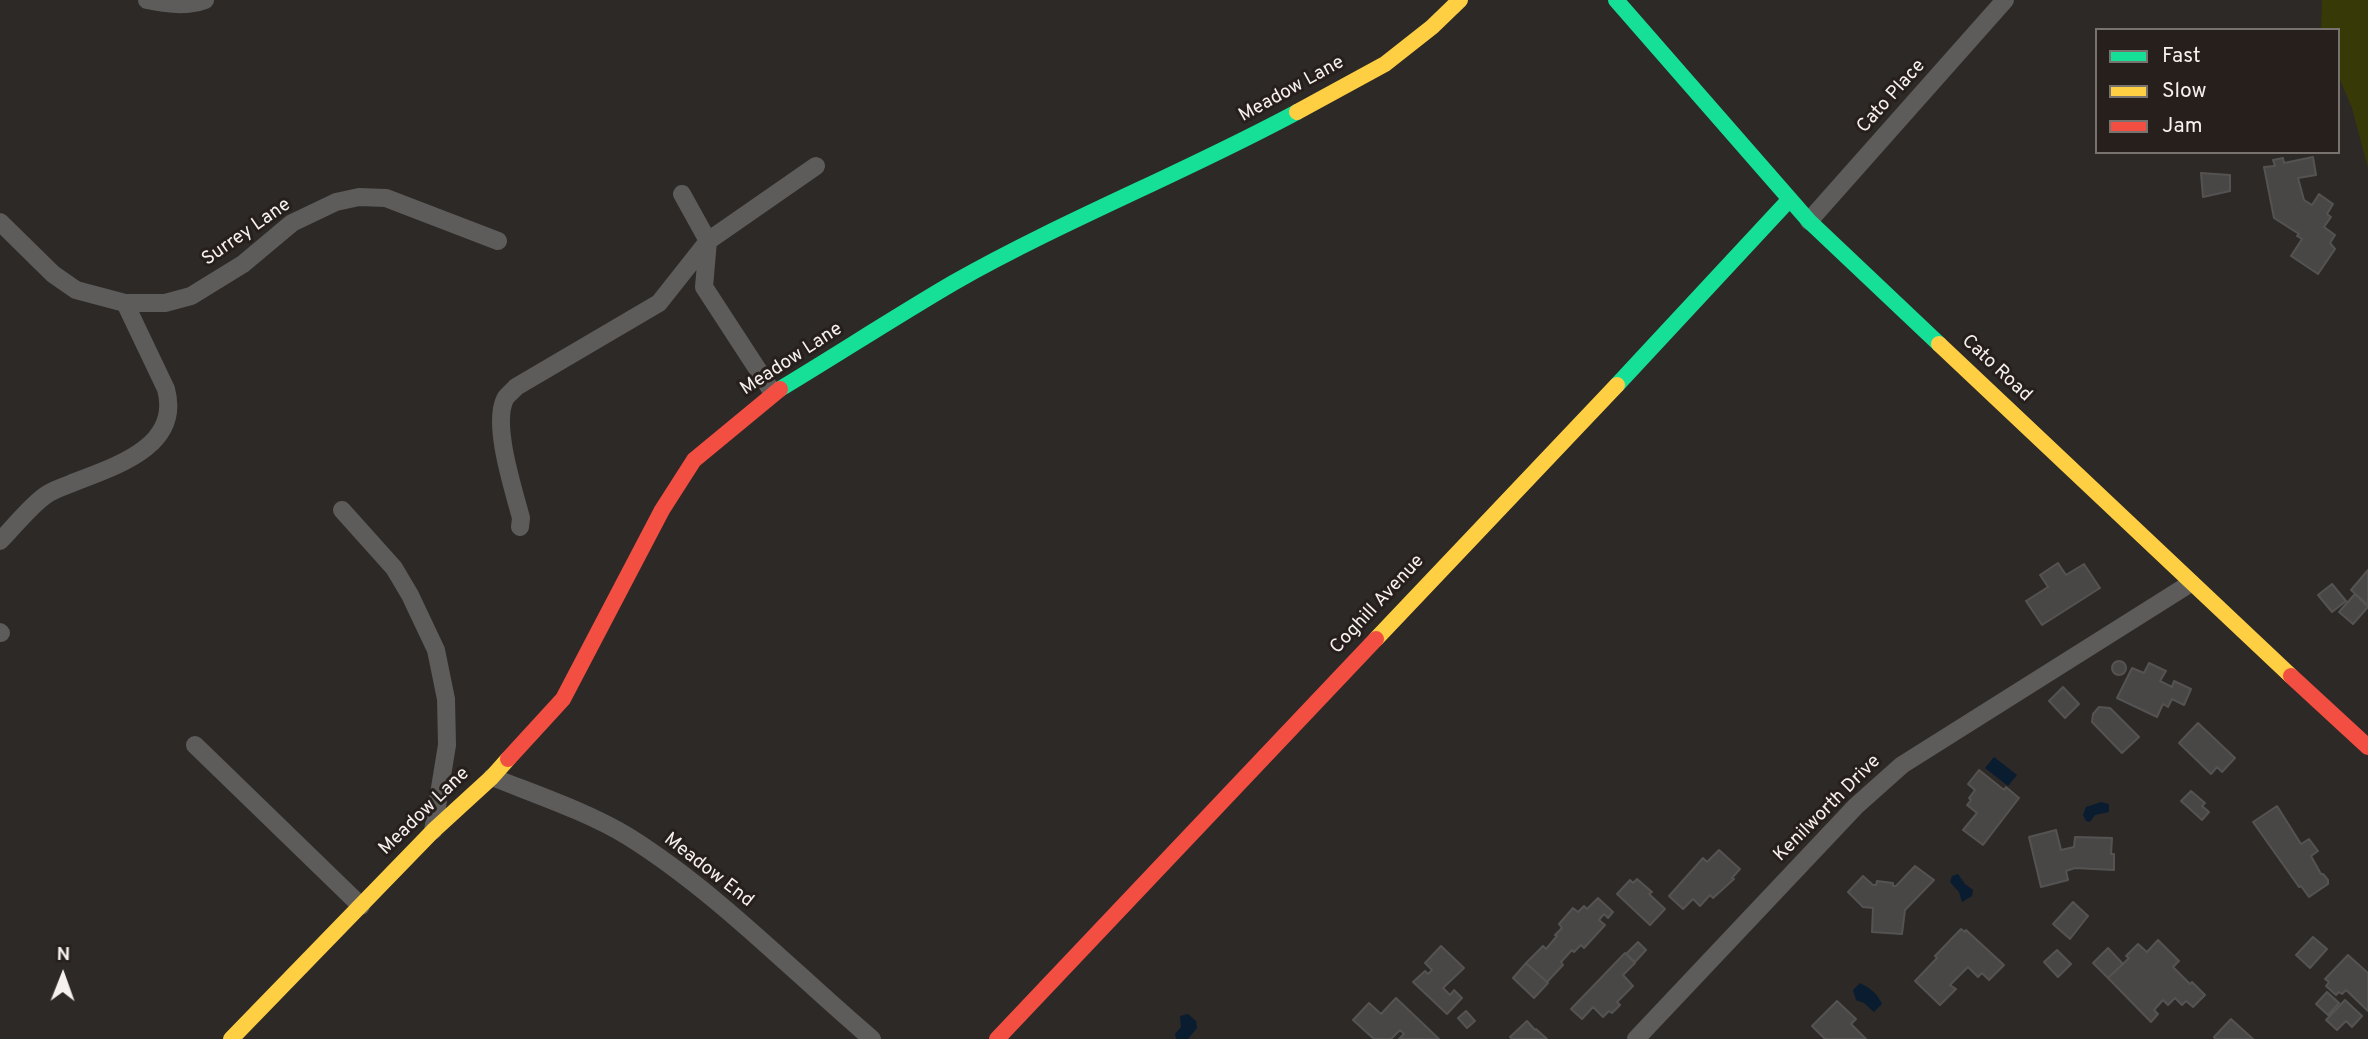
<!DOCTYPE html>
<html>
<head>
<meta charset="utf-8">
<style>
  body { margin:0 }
  #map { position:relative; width:2368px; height:1039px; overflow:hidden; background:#2d2927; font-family:Overpass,sans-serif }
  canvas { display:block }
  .legend { position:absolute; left:2095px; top:28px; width:245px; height:126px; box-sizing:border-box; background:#261f1b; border:2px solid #79736f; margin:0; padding:9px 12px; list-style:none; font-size:21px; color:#f6f1ee }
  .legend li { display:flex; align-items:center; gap:14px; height:35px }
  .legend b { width:35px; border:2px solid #79736f }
  .north { position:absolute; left:28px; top:941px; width:70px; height:70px; -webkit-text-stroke:5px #261f1b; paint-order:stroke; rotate:1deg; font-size:19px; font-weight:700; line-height:28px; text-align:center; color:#f6f1ee }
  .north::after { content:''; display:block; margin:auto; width:24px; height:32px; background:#f6f1ee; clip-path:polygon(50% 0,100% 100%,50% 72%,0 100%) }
</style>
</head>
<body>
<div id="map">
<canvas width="2368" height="1039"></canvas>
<ul class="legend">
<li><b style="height:9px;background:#16e098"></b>Fast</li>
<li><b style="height:9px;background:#ffcf43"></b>Slow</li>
<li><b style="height:9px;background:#f24e42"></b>Jam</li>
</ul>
<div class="north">N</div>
</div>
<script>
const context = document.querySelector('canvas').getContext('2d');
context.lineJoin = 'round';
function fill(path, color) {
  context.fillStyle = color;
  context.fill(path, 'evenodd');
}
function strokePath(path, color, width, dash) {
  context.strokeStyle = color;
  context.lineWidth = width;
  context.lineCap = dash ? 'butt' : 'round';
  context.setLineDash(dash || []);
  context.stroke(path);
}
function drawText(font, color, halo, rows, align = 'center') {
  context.font = font + ' Overpass,sans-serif';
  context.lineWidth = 6;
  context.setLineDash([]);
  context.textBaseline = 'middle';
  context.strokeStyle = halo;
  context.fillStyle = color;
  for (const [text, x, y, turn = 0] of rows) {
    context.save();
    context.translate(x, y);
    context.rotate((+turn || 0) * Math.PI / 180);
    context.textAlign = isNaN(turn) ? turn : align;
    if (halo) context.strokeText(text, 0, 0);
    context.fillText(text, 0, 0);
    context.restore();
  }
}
const green = new Path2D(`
  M2322,0h46v168l-16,-60 -14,-33v-45h-17z`);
const water = new Path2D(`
  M1994,757l23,18 -9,11 -23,-18z
  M2101,802l8,2v8l-14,3 -5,7 -4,-1 -3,-6 3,-8z
  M1958,874l7,10 8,6 -1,6 -10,6 -3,-10 -9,-10 2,-6z
  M1860,983c10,5 17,10 22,21l-8,8 -10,-9 -8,-3 -3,-10z
  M1188,1014l8,7 1,7 -9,11h-12l-1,-5 6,-7 -1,-11z`);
const building = new Path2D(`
  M2313,157l3,18 -18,3 6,22 8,5 7,-11 14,10 -6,10 4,3 -7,10 11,8 -5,8 5,6 -17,25 -27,-18 11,-17 -5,-3 2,-2 -25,-16 -10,-51 11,-1 -2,-6 10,-2 1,5z
  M2201,173l29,2v16l-27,6z
  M2058,563l8,12 18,-11 16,24 -58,37 -16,-24 22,-14 -8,-12z
  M2368,570v35l-17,-15z
  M2332,584l14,17 -14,11 -14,-17z
  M2355,594l13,13 -15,17 -14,-12z
  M2112 668a7 7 0 1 1 14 0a7 7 0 1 1-14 0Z
  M2149,663l17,8 -6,10 12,6 2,-6 17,8 -7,16 -12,-6 -4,8 -5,-3 -6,13 -40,-19 15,-30 12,5z
  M2063,687l16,17 -14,14 -16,-17z
  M2099,707l11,1 29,29 -17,16 -30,-31 1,-8z
  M2198,723l37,35 -13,14 -5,-5 -6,7 -32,-31z
  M1979,770l25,20 2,-3 13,11 -36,47 -20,-15 14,-17 -10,-8 4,-5 -2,-2 6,-8 -7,-6z
  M2191,791l14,12 -3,3 7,6 -7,8 -21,-19z
  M2277,806l24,38 8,-5 9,12 -7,5 10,18h2l5,6v4l-19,13 -8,-11 -2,1 -46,-65z
  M2056,830l5,20 13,-3 1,-10 37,1 -1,16h3v16l-39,-2 -9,3 2,9 -27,7 -12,-50z
  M1719,850l21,19 -8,9 2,1 -21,19 -3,-3 -10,11 -7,-7 -10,10 -14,-13 34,-38 4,4z
  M1915,866l19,14 -29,30 -3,24 -30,-2 1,-24 -10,-1 -15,-15 15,-16 10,9h3l1,-4 16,2v3h3z
  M1637,879l15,13 -3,2 16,15 -15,16 -33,-31 13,-14 3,3z
  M1598,898l15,14 -5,6 -4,-4 -5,6 6,5 -21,23 -3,-3 -7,7 -2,-2 -11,12 2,3 -16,17 -21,-19 17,-17 3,3 11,-13 -2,-1 7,-7 -3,-4 14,-16 5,4 6,-6 3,3z
  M2073,902l15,14 -18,23 -17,-15z
  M1961,929l4,3 1,-2 38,35 -15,15 -7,-7 -4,4 -10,-10 -18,18 6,4 -16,16 -25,-24 22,-23 -2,-2z
  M2313,937l14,12 -17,19 -14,-13z
  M2158,940l21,21 -6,6 17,17 2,-2 13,13 -12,12 -7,-6 -4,4 -7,-7 -7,7 -5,-5 -9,10 4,4 -7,8 -43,-44 21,-20 -3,-2 12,-12 9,8z
  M1638,942l8,8 -11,12 -9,-8z
  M1441,946l23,22 -21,20 7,7 4,-5 8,8 -15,16 -34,-32 12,-11 3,3 4,-4 -7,-7z
  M2108,948l15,16 -15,14 -15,-15z
  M2057,950l14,14 -13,13 -14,-15z
  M1625,953l10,10 -12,12 10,11 -16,16 3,3 -8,8 -3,-2 -6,6 -10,-10 -11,12 -11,-10z
  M2348,955l20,18v38l-22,-21 -4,4 -3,-2 -3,3 -10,-9 3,-4 -4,-3z
  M1526,963l22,20 -14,15 -21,-20z
  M2327,992l12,11 -11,12 -12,-11z
  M1396,998l43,41h-40l5,-5 -4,-4 -9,9h-17l-21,-19 16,-17 12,11z
  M2345,1000l17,16 -10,11 -6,-6 -9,9 -11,-10z
  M1837,1001l19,18 -5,5 15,15h-41l-13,-13z
  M1466,1011l9,10 -8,7 -9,-10z
  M2231,1019l22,20h-38l-1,-2z
  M1527,1021l8,9 1,-1 11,10h-35l-2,-2z`);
const street = new Path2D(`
  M147,0c20,4 39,7 58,0
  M682,194l26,47 -4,46 69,106
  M1809,221l196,-221
  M0,222l53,52 23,16 49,13h40l26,-7 52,-32 49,-41 44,-21 23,-5 27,1 112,43
  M342,510l52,58 16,27 26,55 10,49 1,46 -14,86
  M520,527l1,-9c-7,-27 -29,-93 -16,-119 2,-4 8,-8 11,-12l143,-84 49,-62 108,-75
  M0,541c14,-14 30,-35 46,-46 7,-5 17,-8 24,-11 42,-17 112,-36 96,-95l-41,-86
  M0,632l1,1
  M195,745l166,161
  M492,777c45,18 96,35 137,60 89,56 164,135 243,202
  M1636,1039l220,-233 46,-41 289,-182`);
const fast = new Path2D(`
  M1616,0l193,221 130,123
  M1617,385l172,-185
  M780,389c58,-35 115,-72 173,-106 111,-63 231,-110 344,-171`);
const slow = new Path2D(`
  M1297,112l88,-48 47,-37 28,-27
  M1939,344l352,332
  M1376,639l241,-254
  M231,1039l202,-208 59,-54 16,-18`);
const jam = new Path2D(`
  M2291,676l77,71
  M508,759l55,-60 99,-189 32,-50 86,-71
  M997,1039l379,-400`);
const streetNames = [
  ["Meadow Lane",1292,90,-29],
  ["Cato Place",1892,97,-48],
  ["Surrey Lane",247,233,-35],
  ["Meadow Lane",792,360,-33],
  ["Cato Road",1996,369,43],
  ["Coghill Avenue",1378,605,-47],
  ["Kenilworth Drive",1828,809,-45],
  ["Meadow Lane",425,812,-44],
  ["Meadow End",708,871,38]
];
fill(green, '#373907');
fill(water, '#0a1c2f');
fill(building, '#494646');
strokePath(building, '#555352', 2);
strokePath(street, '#5d5c5a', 18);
strokePath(fast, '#16e098', 16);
strokePath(slow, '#ffcf43', 16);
strokePath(jam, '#f24e42', 16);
drawText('19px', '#f6f1ee', '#261f1b', streetNames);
</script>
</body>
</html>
